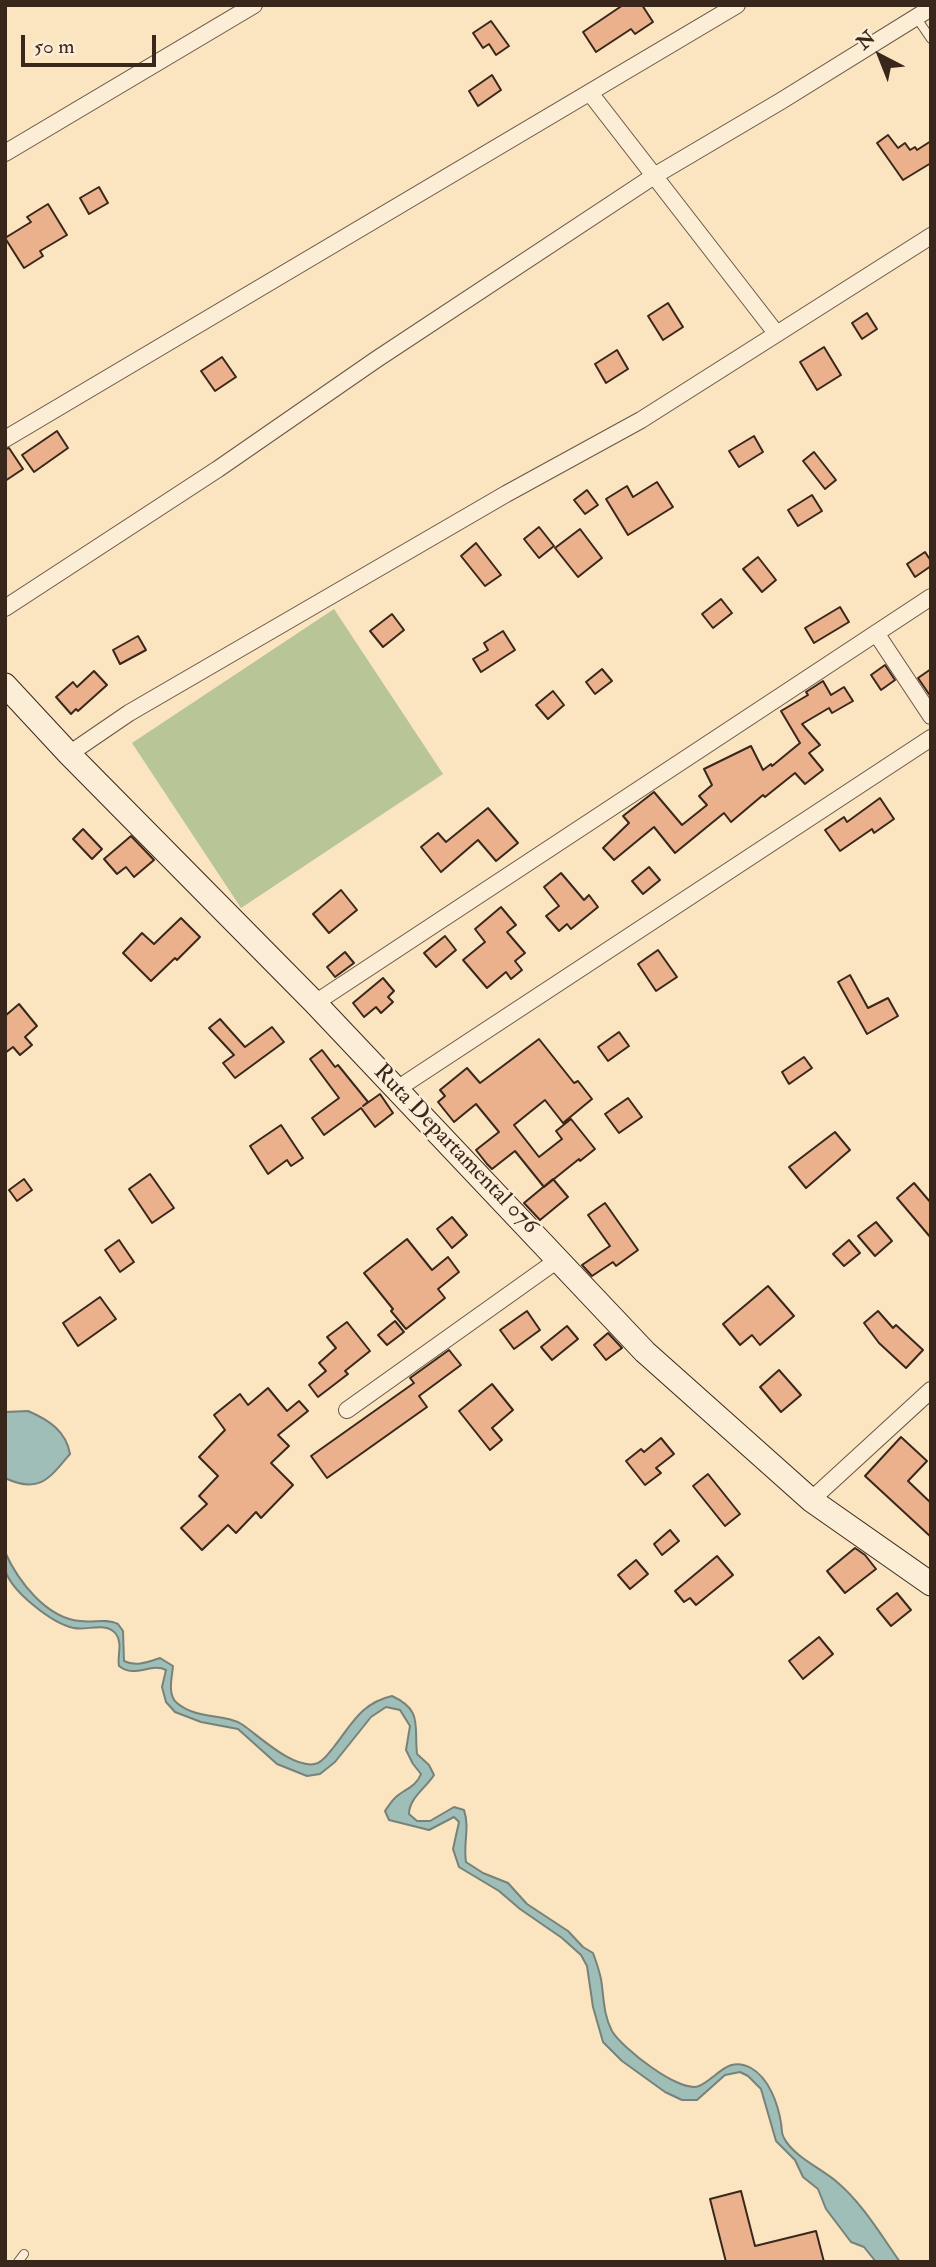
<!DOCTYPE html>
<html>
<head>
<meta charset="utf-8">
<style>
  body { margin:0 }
  #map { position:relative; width:936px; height:2267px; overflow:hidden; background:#fbe4c0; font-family:"IM FELL Double Pica",serif }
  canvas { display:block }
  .frame { position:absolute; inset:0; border:7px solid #39271c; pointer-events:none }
  .north { position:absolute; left:845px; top:21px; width:70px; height:70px; -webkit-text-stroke:5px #fcedd6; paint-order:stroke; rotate:318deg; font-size:19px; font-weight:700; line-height:28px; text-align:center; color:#39271c }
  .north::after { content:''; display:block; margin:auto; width:24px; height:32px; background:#39271c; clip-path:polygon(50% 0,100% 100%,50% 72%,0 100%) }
  .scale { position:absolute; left:21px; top:35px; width:135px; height:32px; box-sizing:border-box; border:4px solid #39271c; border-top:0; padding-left:9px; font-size:21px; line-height:24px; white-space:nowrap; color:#39271c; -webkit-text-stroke:5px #fcedd6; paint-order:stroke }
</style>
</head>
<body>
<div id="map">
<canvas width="936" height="2267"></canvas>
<div class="frame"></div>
<div class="north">N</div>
<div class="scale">50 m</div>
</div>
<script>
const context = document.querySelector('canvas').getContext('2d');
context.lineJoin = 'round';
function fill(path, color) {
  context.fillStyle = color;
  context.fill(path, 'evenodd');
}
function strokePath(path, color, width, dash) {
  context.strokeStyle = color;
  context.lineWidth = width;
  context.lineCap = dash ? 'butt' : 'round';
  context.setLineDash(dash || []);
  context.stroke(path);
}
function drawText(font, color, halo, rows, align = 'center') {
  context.font = font + ' "IM FELL Double Pica",serif';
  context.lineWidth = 5;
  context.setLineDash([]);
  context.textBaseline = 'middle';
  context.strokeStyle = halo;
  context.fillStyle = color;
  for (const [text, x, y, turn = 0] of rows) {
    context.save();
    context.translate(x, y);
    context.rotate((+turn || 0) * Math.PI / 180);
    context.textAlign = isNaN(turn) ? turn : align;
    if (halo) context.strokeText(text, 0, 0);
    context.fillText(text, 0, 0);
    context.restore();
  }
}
const green = new Path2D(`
  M334,609l109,165 -202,134 -109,-165z`);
const water = new Path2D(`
  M28,1411c21,9 38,20 42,43 -21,25 -31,40 -65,24v-66z
  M5,1552c13,29 41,66 75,69 14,2 25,-3 38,3l5,7 1,30c12,6 24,1 36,-3l13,8c-1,11 -6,29 4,37 20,17 48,10 66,22 16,11 53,47 75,38 6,-3 11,-10 15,-15 19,-24 28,-45 59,-52 31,14 22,30 25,58l12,11 5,10c-8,13 -25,23 -25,39l8,7h13l24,-14 10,3c6,18 -1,33 2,52l17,11 25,10 19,21 41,27 15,16 10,6c3,8 6,17 8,26 3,18 2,35 11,52 9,16 68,63 87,55 18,-8 29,-31 52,-18 18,10 27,36 30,55 1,5 0,10 3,15 9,18 38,31 53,44 25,21 44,53 63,80h-24l-12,-15 -13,-5 -25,-33 -8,-20 -15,-12 -8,-17 -19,-19 -15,-52 -13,-13 -8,-4 -15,3 -28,25h-15l-17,-8 -43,-31 -19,-19 -10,-35 -6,-41 -6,-11 -19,-17 -42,-29 -21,-18 -40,-24 -6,-18 6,-27 -5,-5 -25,13 -40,-10 -4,-9c3,-4 7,-11 11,-14 9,-8 20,-10 25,-23l-8,-10 -7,-14 4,-24 -10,-16 -14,-3 -15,10 -36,45 -15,12 -13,2 -30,-12 -39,-35 -37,-7 -26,-10 -9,-10 -4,-15 4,-17c-15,-8 -31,9 -47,-4 -2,-10 4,-23 -3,-32 -10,-13 -29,-3 -42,-6 -21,-4 -64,-37 -69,-59 -1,-5 0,-12 0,-17z`);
const building = new Path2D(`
  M623,5h19l11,17 -18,12 -4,-5 -35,23 -13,-20z
  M491,21l18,25 -13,9 -7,-11 -6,4 -10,-15z
  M492,75l9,15 -23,16 -9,-15z
  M888,135l10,13 7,-5 5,7 5,-3 2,3 14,-9v22l-28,17 -26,-37z
  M99,187l9,16 -19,11 -9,-16z
  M48,204l19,31 -27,16 3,5 -19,12 -19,-30 26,-16 -4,-5z
  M668,303l15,24 -20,13 -15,-24z
  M867,313l10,16 -15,10 -10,-16z
  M824,347l17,28 -24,15 -17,-28z
  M617,350l11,19 -22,14 -11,-19z
  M222,357l14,20 -21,14 -14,-20z
  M57,431l11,17 -34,24 -12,-17z
  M754,436l9,16 -24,15 -10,-16z
  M9,448l14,21 -18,12v-32z
  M814,452l22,28 -11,9 -22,-28z
  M657,482l16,25 -45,28 -22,-36 21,-13 6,11z
  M587,490l11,15 -13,9 -11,-14z
  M812,495l10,16 -24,15 -10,-16z
  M539,527l15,19 -15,12 -15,-19z
  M580,529l22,29 -24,19 -23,-29z
  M476,543l25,32 -16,11 -24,-30z
  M925,552l6,9v5l-16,11 -8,-13z
  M758,557l18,23 -14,12 -19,-23z
  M721,599l11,14 -19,15 -11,-14z
  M840,607l9,15 -35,21 -9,-15z
  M392,614l12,16 -21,17 -13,-16z
  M503,631l12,19 -34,22 -8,-13 15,-9 -4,-7z
  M138,636l8,14 -26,14 -7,-14z
  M885,665l10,15 -14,10 -10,-15z
  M602,669l10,12 -17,13 -9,-12z
  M931,669v28l-13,-19z
  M94,671l13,14 -29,26 -2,-2 -5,5 -15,-17 17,-15 4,5z
  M823,681l8,14 13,-8 9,14 -21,12 -3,-5 -27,16 18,21 -11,8 14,17 -18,14 -10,-11 -30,24 -2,-2 -32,27 -7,-9 -49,40 -21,-26 -40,33 -11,-12 26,-25 -6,-7 31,-24 28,33 25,-20 -8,-9 13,-11 -8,-16 47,-23 12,24 8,-6 1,2 28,-23 -19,-32 27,-16 -2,-3z
  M553,691l11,14 -16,14 -12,-14z
  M880,798l14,21 -20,14 -2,-4 -32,22 -15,-21 19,-13 3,5z
  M488,808l30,35 -22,18 -18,-21 -37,32 -20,-25 17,-14 8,9z
  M83,829l19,20 -10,10 -19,-20z
  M131,836l23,24 -20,17 -8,-10 -9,7 -13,-15z
  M649,867l11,13 -17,14 -11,-13z
  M561,873l23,27 5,-5 9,12 -27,22 -4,-5 -8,7 -13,-15 13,-10 -15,-19z
  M341,890l16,20 -28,23 -16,-19z
  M501,907l15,18 -9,7 18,21 -10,8 7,9 -11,9 -5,-7 -19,16 -24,-28 22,-18 -10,-13z
  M181,918l19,19 -23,23 -2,-2 -24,23 -28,-28 19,-20 12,11z
  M445,936l11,14 -20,17 -12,-14z
  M658,950l19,27 -21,14 -18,-27z
  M345,952l9,11 -19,14 -8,-10z
  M850,975l18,33 20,-10 10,18 -31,18 -29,-52z
  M383,978l11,13 -6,6 5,5 -12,11 -5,-6 -12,10 -11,-14z
  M19,1004l18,22 -12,11 7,8 -12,10 -7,-8 -8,6v-37z
  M220,1019l25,28 27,-20 12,15 -49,36 -12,-15 11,-8 -25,-27z
  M619,1032l10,14 -21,15 -10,-14z
  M539,1039l35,44 4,-2 14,18 -29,24 -18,-23 -31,25 25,32 23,-18 -6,-8 15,-12 24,30 -15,12 -1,-2 -35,28 -29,-36 -23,18 -5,-5 -11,-14 23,-18 -23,-28 -22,18 -16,-20 7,-6 -5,-6 27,-22 13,15z
  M322,1050l13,17 3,-2 30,37 -5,4 17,-12 13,19 -18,14 -14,-19 -37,27 -12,-17 27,-20 -29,-39z
  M804,1057l8,11 -23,16 -7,-12z
  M628,1098l14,19 -23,16 -14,-19z
  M281,1125l22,33 -12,8 -4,-6 -19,14 -18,-28z
  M835,1132l15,18 -44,38 -17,-21z
  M150,1174l24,34 -22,15 -23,-34z
  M24,1179l8,11 -15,11 -8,-11z
  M553,1179l15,18 -28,23 -16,-17z
  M914,1183l17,20v35l-34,-40z
  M605,1203l33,47 -22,16 -3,-4 -21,14 -10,-11 28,-19 -22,-31z
  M452,1217l15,18 -15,13 -15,-19z
  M876,1222l16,19 -17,15 -17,-20z
  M407,1239l25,31 16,-13 11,15 -21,17 7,9 -39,31 -15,-18 2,-2 -29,-36z
  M119,1240l15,22 -14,10 -15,-22z
  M849,1240l11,13 -16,13 -11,-12z
  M768,1286l26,30 -34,29 -8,-10 -12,10 -17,-21z
  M100,1297l16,22 -38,27 -15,-23z
  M527,1311l13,19 -26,19 -14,-19z
  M878,1311l15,17 3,-3 27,25 -17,18 -27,-25 -15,-20z
  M395,1321l9,11 -17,13 -9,-10z
  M347,1322l23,29 -25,20 3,3 -30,23 -9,-12 17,-14 -7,-8 17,-15 -9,-11z
  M567,1326l11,13 -26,21 -11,-13z
  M608,1333l14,15 -16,12 -12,-15z
  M449,1350l12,15 -42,31 8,11 -100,71 -16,-22 103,-73 -4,-5z
  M779,1370l22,25 -20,17 -21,-25z
  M492,1384l21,26 -21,18 10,12 -12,10 -31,-39z
  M268,1388l19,23 12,-10 9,10 -30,24 11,11 -18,17 22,22 -32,33 -5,-6 -20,21 -8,-8 -26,25 -21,-22 26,-24 -8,-8 19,-20 -19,-19 26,-27 -11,-15 26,-21 8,11z
  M901,1437l26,24 -19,20 23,22v34l-66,-61z
  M661,1438l13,16 -18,14 5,5 -16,12 -19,-24 15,-12 3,3z
  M708,1474l32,40 -15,12 -32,-40z
  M670,1530l9,11 -17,14 -8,-11z
  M855,1548l10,7 11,14 -31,24 -18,-22z
  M717,1556l16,19 -37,30 -6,-7 -6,4 -9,-11z
  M636,1560l12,14 -18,15 -12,-14z
  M897,1593l14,17 -20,16 -14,-17z
  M819,1637l14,17 -30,25 -14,-18z
  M741,2191l14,55 61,-15 8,31h-98l-16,-63z`);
const lane = new Path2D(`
  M916,17l15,22
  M18,2262l6,-8`);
const street = new Path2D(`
  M590,93l186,240
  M5,153l249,-148
  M5,439l732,-434
  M5,608l213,-139 159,-110 277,-183 127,-75 150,-93
  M876,633l55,83
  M69,754l60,-41 377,-219 135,-74 290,-184
  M315,1003l616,-406
  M397,1089l534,-351
  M347,1410l212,-151
  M811,1500l120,-110`);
const secondary = new Path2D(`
  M5,685l64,69 246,249 330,349 166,148 120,84`);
const streetNames = [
  ["Ruta Departamental 076",455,1150,46]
];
fill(green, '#b8c597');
fill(water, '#9fbeb8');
strokePath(water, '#76827a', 2);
fill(building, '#eab18c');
strokePath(building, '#39271c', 2);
strokePath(lane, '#6a5645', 10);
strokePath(street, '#6a5645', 18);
strokePath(secondary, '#39271c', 25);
strokePath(lane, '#fcedd6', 8);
strokePath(street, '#fcedd6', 16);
strokePath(secondary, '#fcedd6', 23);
drawText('23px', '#39271c', '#fcedd6', streetNames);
</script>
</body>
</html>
